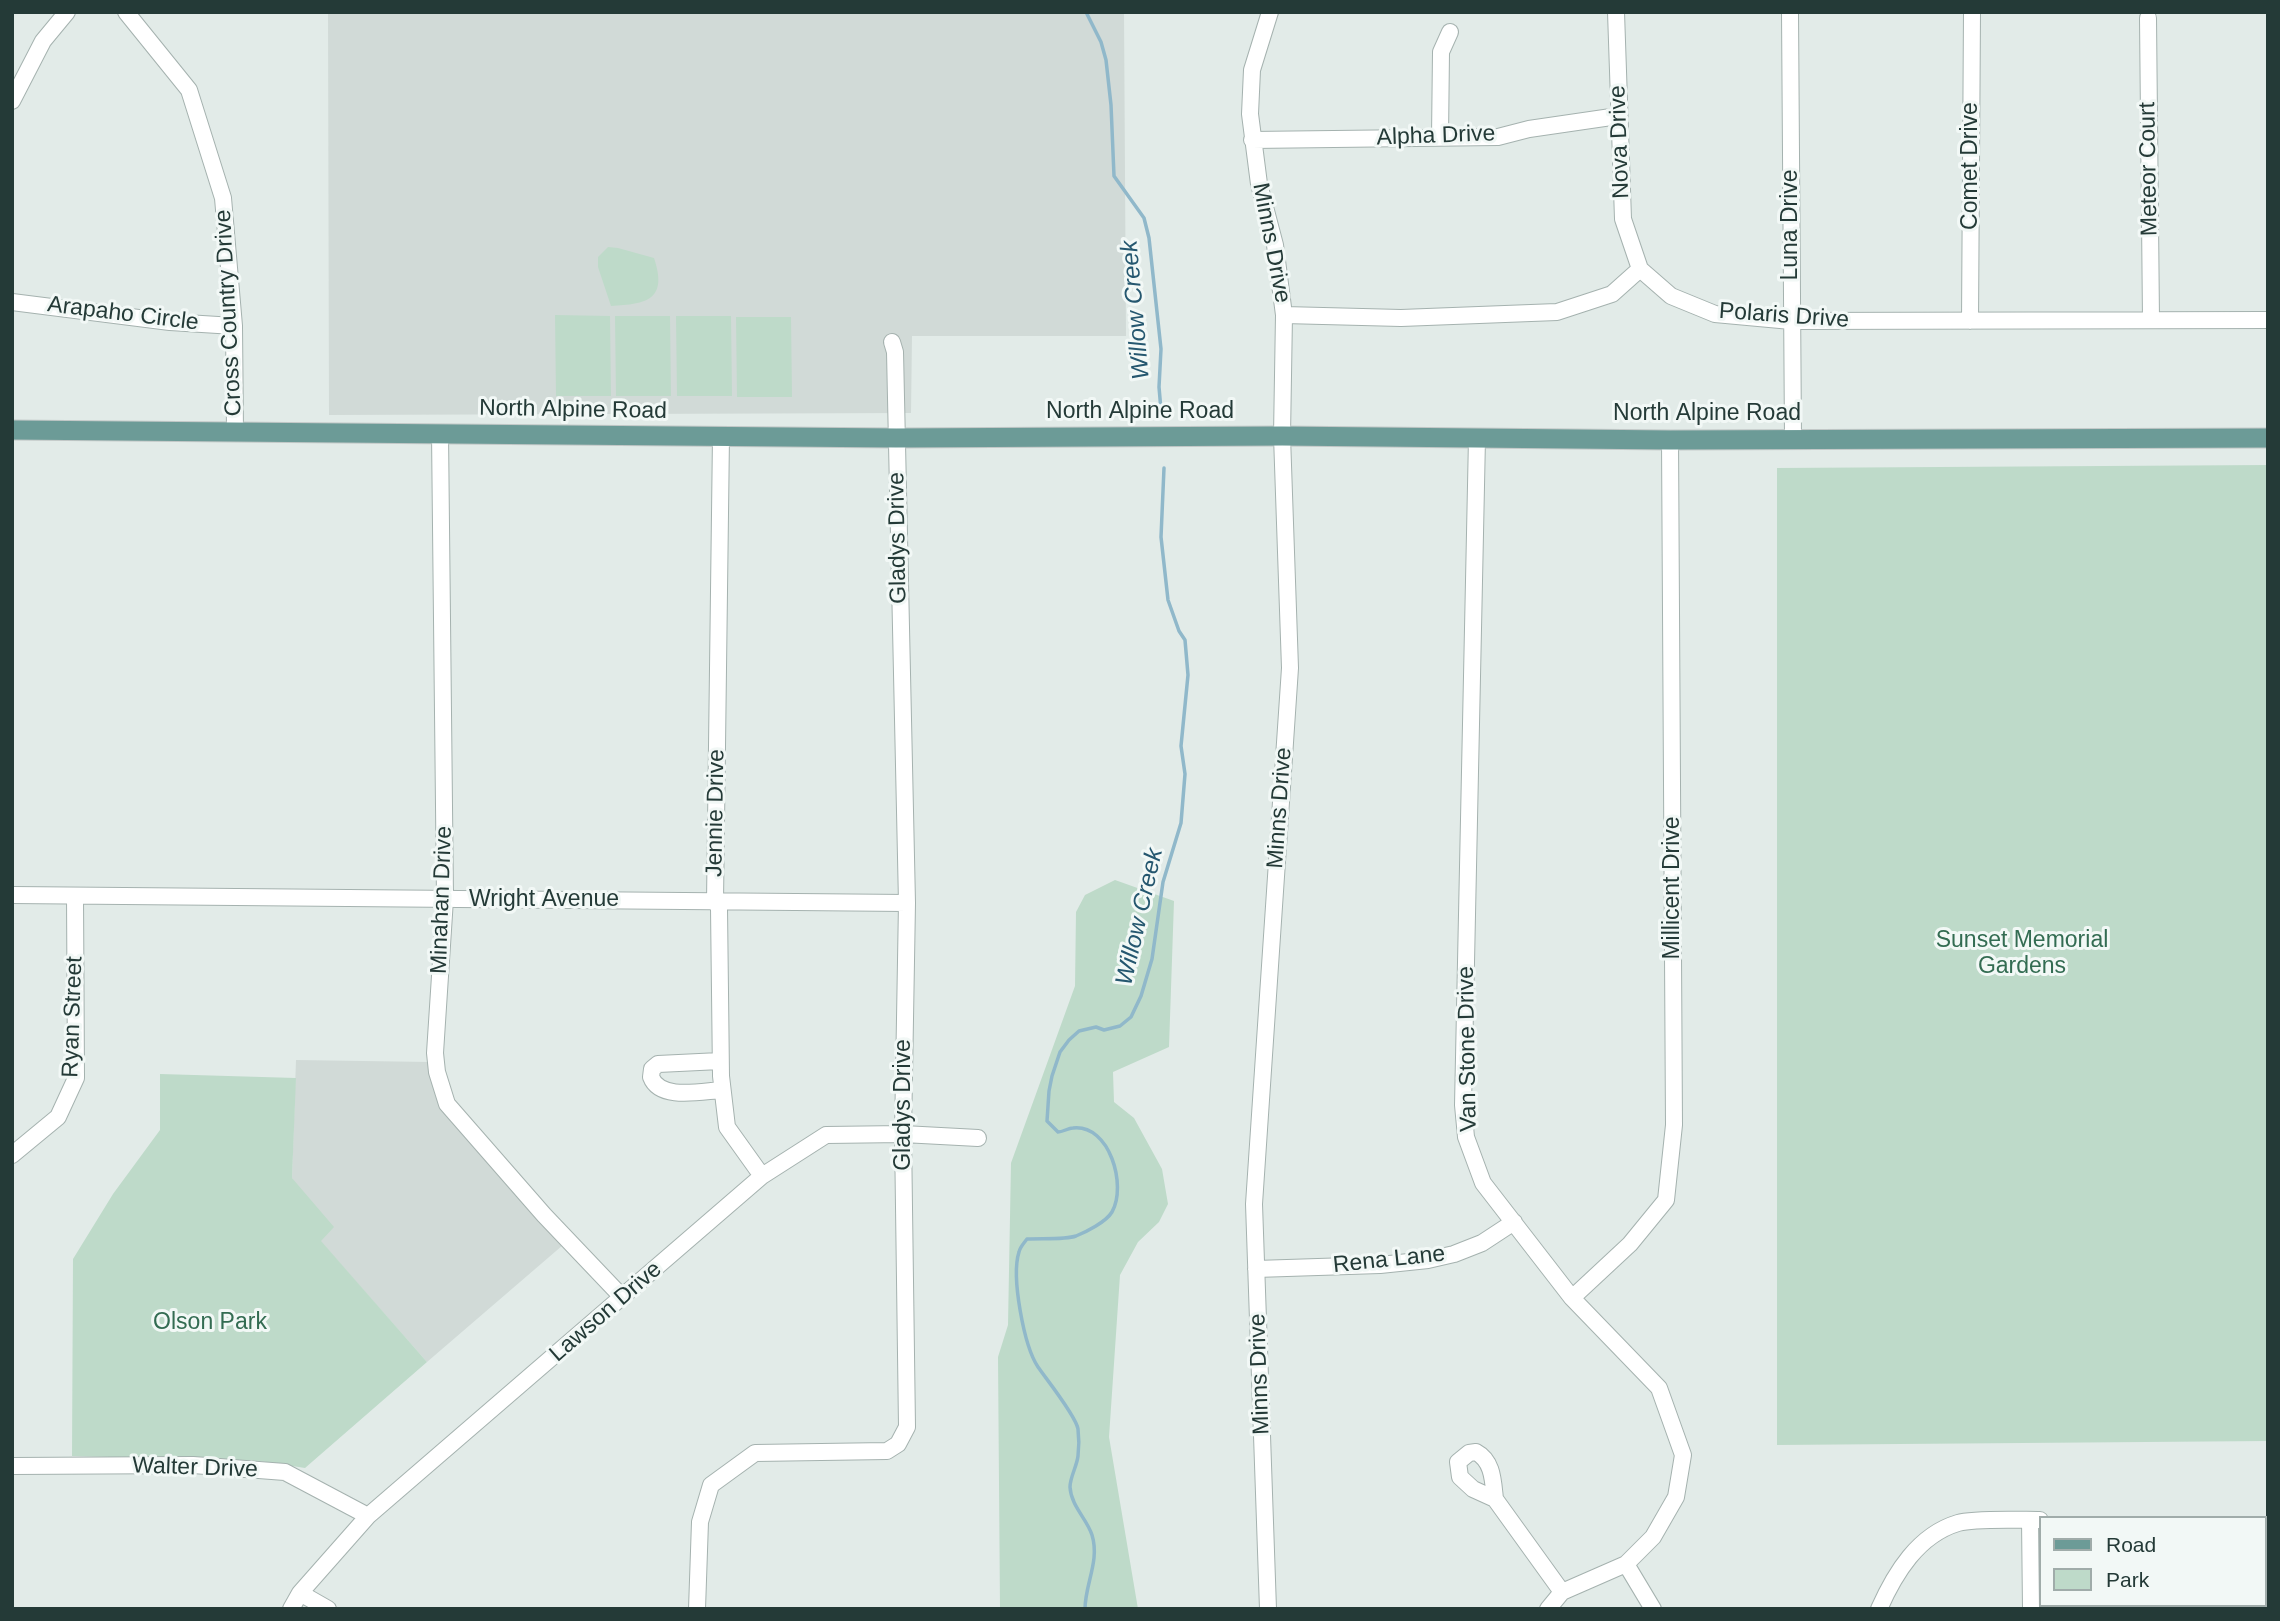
<!DOCTYPE html>
<html>
<head>
<meta charset="utf-8">
<style>
  body { margin:0 }
  #map { position:relative; width:2280px; height:1621px; overflow:hidden; background:#e2ebe8; font-family:Helvetica,sans-serif }
  canvas { display:block }
  .frame { position:absolute; inset:0; border:14px solid #243a37; pointer-events:none }
  .legend { position:absolute; left:2039px; top:1516px; width:228px; height:91px; box-sizing:border-box; background:#f2f8f6; border:2px solid #a0acaa; margin:0; padding:9px 12px; list-style:none; font-size:21px; color:#243a37 }
  .legend li { display:flex; align-items:center; gap:14px; height:35px }
  .legend b { width:35px; border:2px solid #a0acaa }
</style>
</head>
<body>
<div id="map">
<canvas width="2280" height="1621"></canvas>
<div class="frame"></div>
<ul class="legend">
<li><b style="height:9px;background:#6c9b97"></b>Road</li>
<li><b style="height:19px;background:#bedac9"></b>Park</li>
</ul>
</div>
<script>
const context = document.querySelector('canvas').getContext('2d');
context.lineJoin = 'round';
function fill(path, color) {
  context.fillStyle = color;
  context.fill(path, 'evenodd');
}
function strokePath(path, color, width, dash) {
  context.strokeStyle = color;
  context.lineWidth = width;
  context.lineCap = dash ? 'butt' : 'round';
  context.setLineDash(dash || []);
  context.stroke(path);
}
function drawText(font, color, halo, rows, align = 'center') {
  context.font = font + ' Helvetica,sans-serif';
  context.lineWidth = 6;
  context.setLineDash([]);
  context.textBaseline = 'middle';
  context.strokeStyle = halo;
  context.fillStyle = color;
  for (const [text, x, y, turn = 0] of rows) {
    context.save();
    context.translate(x, y);
    context.rotate((+turn || 0) * Math.PI / 180);
    context.textAlign = isNaN(turn) ? turn : align;
    if (halo) context.strokeText(text, 0, 0);
    context.fillText(text, 0, 0);
    context.restore();
  }
}
const built = new Path2D(`
  M328,12h796l2,324h-214l-1,77 -582,2z
  M296,1060l134,2 5,26 128,157 -136,117 -107,-121 -28,-63z`);
const green = new Path2D(`
  M608,247l10,1 36,10c14,42 -7,46 -43,48l-13,-39v-10z
  M555,315l55,1 1,80h-55z
  M615,316h55l1,80h-55z
  M676,316h55l1,80h-55z
  M736,317h55l1,80h-55z
  M2268,465v976l-491,4v-977z
  M1115,880l59,21 -5,146 -56,25 1,30 20,16 28,51 6,35 -9,18 -21,20 -18,33 -11,162 29,172h-138l-2,-252 10,-32 3,-162 64,-177 1,-74 9,-17z
  M160,1074l136,4 -4,100 42,49 -13,14 106,121 -122,106 -45,-7 -188,-5 1,-197 40,-65 47,-64z`);
const stream = new Path2D(`
  M1086,12l15,30 5,18 5,45 3,71 30,42 5,20 12,111 -2,38 2,23
  M1085,1609c0,-25 15,-48 7,-74 -5,-16 -21,-29 -22,-48 0,-10 7,-21 8,-31 1,-8 1,-19 0,-27 -2,-13 -31,-49 -40,-62 -14,-21 -27,-90 -19,-115 1,-5 5,-9 8,-13 13,-1 38,1 49,-3 10,-4 30,-14 36,-24 15,-26 -2,-88 -39,-84 -5,0 -10,4 -15,4l-11,-11 2,-30 3,-15 8,-24 9,-12 10,-9 17,-4 8,3 16,-4 11,-9 10,-21 11,-37 11,-77 18,-59 4,-49 -4,-28 7,-71 -3,-35 -6,-9 -11,-31 -7,-63 3,-69`);
const minor = new Path2D(`
  M126,12l63,78 34,108 11,128 1,106
  M1616,12l7,207 17,50 31,27 44,18 76,7 477,-1
  M1790,12l3,426
  M2148,18l3,302
  M12,101l31,-60 24,-29
  M1440,137l1,-85 9,-20
  M1252,140l246,-3 31,-8 89,-13
  M12,302l158,20 64,4
  M1284,315l117,3 156,-6 55,-18 28,-25
  M1970,321l2,-309
  M440,433l5,466 -10,154 2,19 10,32 97,111 79,83
  M721,436l-6,465 4,7 2,168 6,51 35,49
  M1477,438l-14,667 3,32 17,46 89,115 87,90 24,67 -7,42 -23,40 -27,27 -64,28 -14,17
  M12,895l895,8
  M720,1061l-62,3 -6,5 -1,8c9,24 51,14 71,13
  M12,1155l46,-38 18,-39 -1,-182
  M1256,1269l124,-4 48,-5 26,-6 28,-11 32,-21
  M1572,1298l58,-54 36,-44 8,-75 -4,-685
  M12,1466l181,-1 92,7 83,44
  M1495,1499c-2,-18 -2,-38 -19,-47l-7,1 -11,9 2,15 13,12 22,10 67,93
  M2030,1520l1,89
  M1626,1564l27,45
  M300,1593l28,16
  M2212,1605v4
  M291,1609l9,-16 68,-77 394,-340 64,-41 77,-1 75,4
  M697,1609l3,-87 11,-37 44,-32 132,-2 11,-7 9,-17 -4,-293 4,-231 -12,-551 -3,-10
  M1268,1609l-14,-405 36,-536 -8,-232 2,-121 -9,-70 -16,-61 -9,-70 2,-44 18,-58
  M1879,1609c16,-36 39,-74 79,-86 16,-5 63,-3 82,-3`);
const major = new Path2D(`
  M12,430l884,8 386,-2 388,4 598,-2`);
const streetNames = [
  ["Alpha Drive",1436,136,-2],
  ["Nova Drive",1620,142,-92],
  ["Comet Drive",1971,166,-90],
  ["Meteor Court",2149,169,-91],
  ["Luna Drive",1791,225,-90],
  ["Minns Drive",1271,243,79],
  ["Cross Country Drive",229,313,-93],
  ["Arapaho Circle",123,314,7],
  ["Polaris Drive",1784,316,4],
  ["North Alpine Road",573,410,1],
  ["North Alpine Road",1140,412],
  ["North Alpine Road",1707,414],
  ["Gladys Drive",898,538,-91],
  ["Minns Drive",1280,808,-86],
  ["Jennie Drive",716,813,-89],
  ["Millicent Drive",1673,888,-90],
  ["Minahan Drive",442,900,-88],
  ["Wright Avenue",544,900],
  ["Ryan Street",73,1017,-88],
  ["Van Stone Drive",1468,1049,-91],
  ["Gladys Drive",904,1105,-90],
  ["Rena Lane",1389,1260,-6],
  ["Lawson Drive",606,1312,-41],
  ["Minns Drive",1260,1374,-92],
  ["Walter Drive",195,1468,2]
];
const parkNames = [
  ["Sunset Memorial",2022,941],
  ["Gardens",2022,967],
  ["Olson Park",210,1323]
];
const waterNames = [
  ["Willow Creek",1136,310,-95],
  ["Willow Creek",1140,917,-77]
];
fill(built, '#d1dad7');
fill(green, '#bedac9');
strokePath(stream, '#90b8ca', 3.5);
strokePath(minor, '#a5b2af', 18);
strokePath(major, '#c2c8c7', 21);
strokePath(minor, '#fff', 16);
strokePath(major, '#6c9b97', 19);
drawText('23px', '#243a37', '#f2f8f6', streetNames);
drawText('23px', '#336c52', '#f2f8f6', parkNames);
drawText('italic 24px', '#25576f', '#f2f8f6', waterNames);
</script>
</body>
</html>
